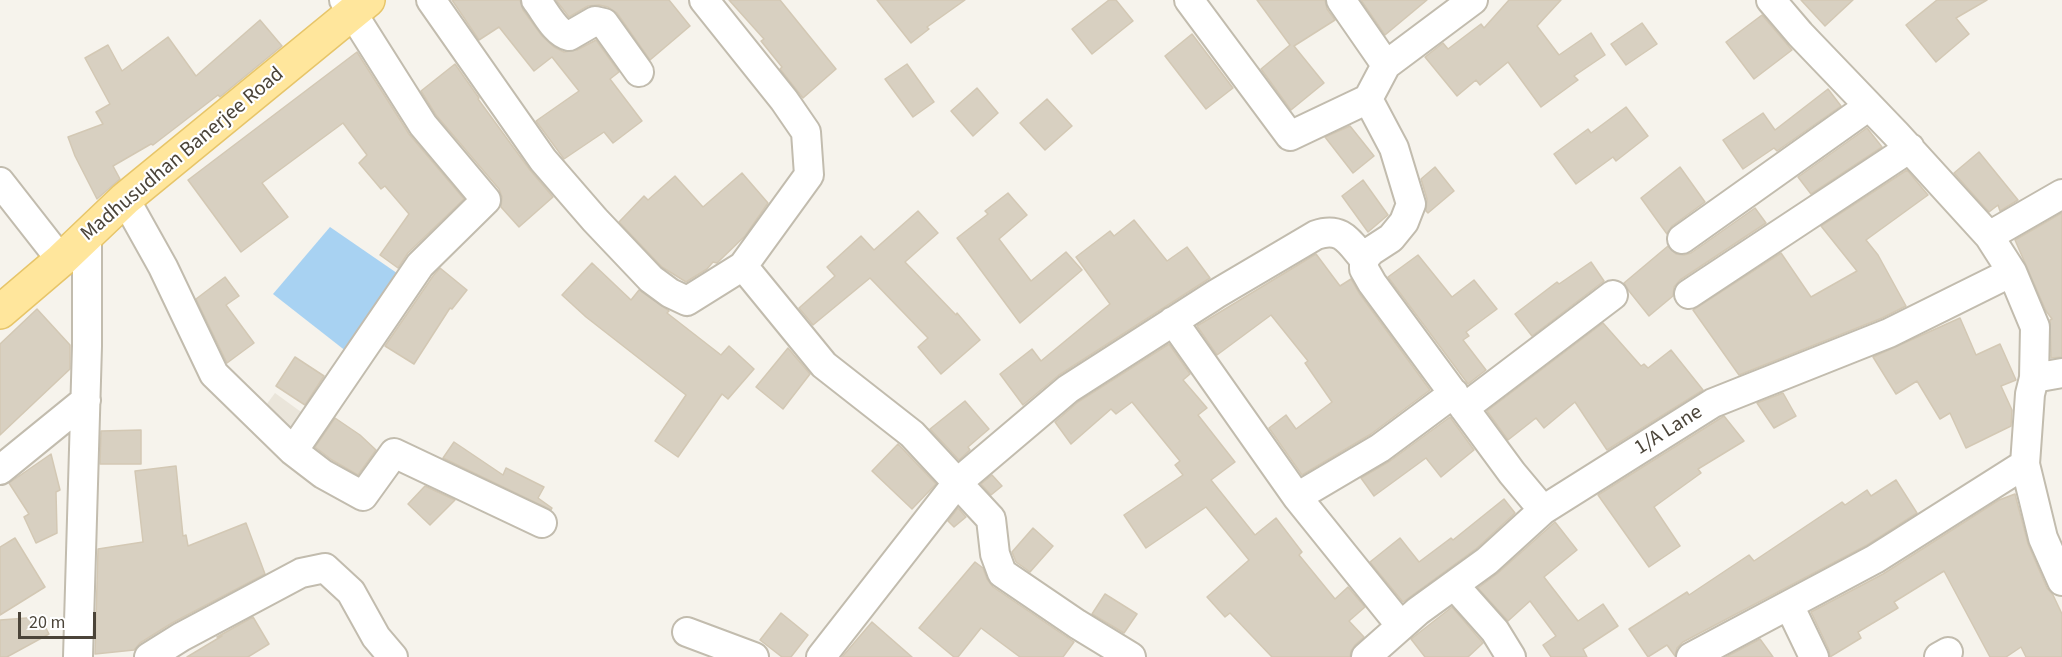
<!DOCTYPE html>
<html>
<head>
<meta charset="utf-8">
<style>
  body { margin:0 }
  #map { position:relative; width:2062px; height:657px; overflow:hidden; background:#f6f3ec; font-family:"Source Sans 3",sans-serif }
  canvas { display:block }
  .scale { position:absolute; left:18px; top:612px; width:78px; height:27px; box-sizing:border-box; border:3px solid #4b4439; border-top:0; padding-left:8px; font-size:18px; line-height:21px; white-space:nowrap; color:#4b4439; -webkit-text-stroke:4px #fff; paint-order:stroke }
</style>
</head>
<body>
<div id="map">
<canvas width="2062" height="657"></canvas>
<div class="scale">20 m</div>
</div>
<script>
const context = document.querySelector('canvas').getContext('2d');
context.lineJoin = 'round';
function fill(path, color) {
  context.fillStyle = color;
  context.fill(path, 'evenodd');
}
function strokePath(path, color, width, dash) {
  context.strokeStyle = color;
  context.lineWidth = width;
  context.lineCap = dash ? 'butt' : 'round';
  context.setLineDash(dash || []);
  context.stroke(path);
}
function drawText(font, color, halo, rows, align = 'center') {
  context.font = font + ' "Source Sans 3",sans-serif';
  context.lineWidth = 4.5;
  context.setLineDash([]);
  context.textBaseline = 'middle';
  context.strokeStyle = halo;
  context.fillStyle = color;
  for (const [text, x, y, turn = 0] of rows) {
    context.save();
    context.translate(x, y);
    context.rotate((+turn || 0) * Math.PI / 180);
    context.textAlign = isNaN(turn) ? turn : align;
    if (halo) context.strokeText(text, 0, 0);
    context.fillText(text, 0, 0);
    context.restore();
  }
}
const residential = new Path2D(`
  M275,393l33,24 -14,20 -34,-24z`);
const water = new Path2D(`
  M330,227l77,53 -51,79 -83,-65z`);
const building = new Path2D(`
  M452,0h68l3,10 19,26 12,11 10,5 13,-2 19,-10 23,32 -9,7 32,42 -29,22 -9,-11 -40,27 -28,-38 43,-30 -27,-34 -18,14 -35,-44 -20,13z
  M556,0h113l21,26 -40,34 -33,-47 -9,-6 -9,-2 -11,1 -19,11z
  M729,0h51l56,69 -33,29 -23,-29 2,-2 -21,-26 3,-2z
  M877,0h88l-38,27 2,2 -18,14z
  M1109,0h7l17,21 -41,33 -20,-25z
  M1257,0h68l2,9 8,11 -41,26 30,37 -33,27 -30,-41 29,-24z
  M1361,0h66l-42,35z
  M1509,0h52l-24,26 22,29 32,-22 14,22 -31,21 4,4 -37,27 -33,-45 -28,23 -4,-5 -19,16 -32,-39 18,-14 5,6 33,-25 3,4z
  M1801,0h52l-28,26z
  M1937,0h50l-31,18 13,16 -33,28 -30,-37z
  M1762,15l30,35 -38,29 -28,-37z
  M260,20l22,26 -62,51 -2,-2 -65,50 -2,-1 -38,22 7,13 -23,20 -22,-43 -7,-19 35,-13 -7,-12 14,-8 -25,-46 23,-13 14,26 46,-34 28,39z
  M1642,23l15,21 -31,21 -15,-21z
  M1192,34l41,54 -27,21 -41,-53z
  M357,52l52,82 55,65 -56,54 -10,15 -18,-13 29,-41 -24,-28 -4,3 -22,-26 8,-8 -24,-32 -81,60 26,34 -47,35 -53,-72z
  M455,64l24,34 -1,1 52,71 23,27 -34,30 -18,-20 1,-10 -3,-8 -63,-74 -15,-24z
  M907,64l27,38 -21,15 -28,-38z
  M977,88l21,25 -25,23 -22,-25z
  M1828,89l13,17 -64,45 -3,-3 -31,21 -20,-29 40,-27 12,17z
  M1047,99l25,27 -27,24 -25,-27z
  M1626,107l22,29 -32,25 -3,-4 -37,27 -22,-30 34,-25 3,4z
  M1350,126l24,30 -21,17 -28,-36z
  M1867,128l15,19 -71,47 -13,-17z
  M1979,152l39,48 -18,11 -2,-6 -9,7 -35,-39z
  M1435,167l19,24 -26,22 -2,-2 1,-12 -6,-20z
  M1680,167l25,35 -33,24 -5,8 -26,-36z
  M1907,170l21,25 -62,45 12,15 28,51 -24,12 -143,57 -46,-65 88,-57 30,44 46,-26 -36,-45z
  M742,173l26,30 -23,33 -28,27 -4,-1 -6,7 -21,13 -24,-15 -43,-45 25,-26 4,4 27,-24 28,31z
  M1363,180l25,35 -20,17 -26,-36z
  M1008,193l19,22 -28,24 32,42 35,-29 16,18 -62,53 -63,-85 31,-24 -3,-3z
  M1755,208l11,15 -86,57 -6,7 -1,9 -24,20 -20,-25 -5,-8 44,-37 8,8 8,1 7,-2z
  M918,211l20,22 -33,29 51,53 1,-2 23,27 -39,34 -23,-27 10,-9 -58,-60 -57,47 -14,-17 36,-32 -8,-9 34,-31 13,14z
  M2062,213v144l-11,1 -1,-38 2,-1 -6,-8 -31,-71z
  M1134,220l33,41 20,-14 23,31 -151,97 -36,30 -23,-31 32,-25 9,12 69,-57 -34,-47 34,-26 4,5z
  M1316,254l24,32 11,-7 8,14 71,97 -59,44 -69,41 -33,-47 17,-13 10,14 36,-27 -27,-39 3,-2 -37,-46 -54,40 -20,-29z
  M1418,255l34,42 22,-17 23,29 -31,23 3,4 -6,4 23,30 -18,14 -80,-107z
  M1591,262l13,19 -72,55 -17,-22 42,-32 2,2z
  M592,263l39,37 8,-10 30,21 -2,2 54,42 8,-9 25,23 -26,30 -6,-5 -44,63 -23,-16 31,-46 -100,-78 -24,-22z
  M440,268l27,22 -15,19 -2,-1 -36,56 -29,-18 48,-70z
  M225,277l14,19 -13,9 28,38 -27,20 -31,-64z
  M37,309l33,36v24l-70,66v-91z
  M1960,318l16,37 24,-11 16,36 -15,6 11,24 -1,16 -45,22 -16,-35 -10,6 -23,-38 -21,13 -23,-37z
  M1603,323l38,43 3,-2 4,4 23,-18 32,40 -96,60 -32,-48 -31,26 -8,-10 -28,22 -21,-29z
  M1169,344l21,30 -7,6 24,28 -9,7 37,47 -24,18 44,55 21,-17 26,34 -3,3 36,44 13,-12 17,20 -16,14 15,16 -9,8 -4,6 -1,6h-78l-42,-44 -5,4 -18,-20 42,-37 -43,-53 -60,41 -22,-33 59,-40 -8,-10 5,-4 -48,-59 -16,12 -5,-5 -40,35 -16,-22 23,-20z
  M788,348l22,26 -27,35 -27,-22z
  M295,357l29,19 -19,29 -29,-19z
  M1783,393l13,23 -22,12 -17,-25z
  M965,401l24,28 -21,18 2,3 -11,10 -29,-31z
  M1724,416l20,25 -46,28 3,4 -47,34 26,39 -31,21 -51,-72z
  M1450,417l24,33 -33,27 -15,-19 -52,38 -13,-18 29,-17z
  M335,418l25,17 16,15 -18,25 -26,-15 -17,-13z
  M141,430v34h-41l1,-33z
  M454,442l49,33 3,-7 38,19 -6,11 14,10 -1,2 -108,-52z
  M898,444l38,40 -24,25 -40,-38z
  M51,454l9,36 -4,2 1,41 -21,10 -12,-26 5,-3 -20,-31z
  M176,466l7,70 3,-1 2,11 58,-23 19,51 -93,49 -32,20 -6,7 -39,4 3,-105 45,-7 -8,-71z
  M992,475l10,11 -11,9 -10,-11z
  M1896,480l21,33 -50,32 -184,97 -6,6 -2,8 -8,-11 -19,12 -19,-28 58,-37 2,3 60,-40 5,6 88,-59 3,3 22,-15 4,6z
  M425,486l30,14 -25,25 -22,-21z
  M2015,494l13,50 19,44 6,7 9,19v43h-36l-5,-10 -15,10h-16l-46,-86 -50,31 4,6 -40,24 3,6 -31,19 -1,-7 -18,-38 72,-38 116,-74z
  M1504,499l11,14 -38,35 -74,54 -33,-40 30,-24 19,24 32,-24 2,2z
  M958,508l8,9 -12,10 -6,-6z
  M1555,522l22,28 -33,27 34,44 25,-17 15,22 -35,23 4,8h-36l-8,-12 13,-9 -26,-35 -22,20 -30,-33 20,-15z
  M1033,528l20,18 -23,26 -14,-10 -4,-10z
  M15,538l30,49 -45,28v-68z
  M975,562l8,6 4,11 6,8 81,55 -11,15h-43l-39,-29 -23,29h-4l-35,-29z
  M1105,594l32,20 -13,19 -32,-19z
  M1452,607l31,36 -15,14h-43l-14,-18z
  M781,613l27,22 -17,22h-9l-22,-17z
  M40,617l9,17 -42,23h-7v-37z
  M253,617l16,27 -21,13h-61l35,-21 -5,1z
  M872,622l40,35h-70z
  M1760,639l13,18h-47z`);
const minor = new Path2D(`
  M431,0l112,160 52,60 56,59 19,14 17,8 56,-35
  M536,0c9,11 19,33 33,36l26,-15 9,2 35,49
  M704,0l80,100 22,32 3,43 -66,91 81,99 88,69 79,85 4,35 7,19 75,51 54,33
  M1189,0l101,136 78,-37
  M1341,0l45,65
  M1473,0l-87,65 -18,34 26,49 17,56 -7,18 -13,16 -20,13 -7,8v10l8,14 140,190 31,37
  M1771,0l29,34 96,100 93,102 23,36 23,55 -1,51 -4,16 -5,70 18,74 19,43
  M0,182l61,78
  M125,199l38,68 51,107 79,77 30,23 40,22 31,-43 148,70
  M1989,236l73,-42
  M1682,239l187,-133
  M1689,294l221,-146
  M1173,321l124,176 104,129
  M2034,378l28,-5
  M1464,408l149,-113
  M293,451l127,-186 66,-65 -63,-75 -79,-125
  M0,470l86,-70
  M1297,497l83,-49 74,-55
  M1454,585l41,46 16,26
  M1789,605l25,52
  M687,632l67,25
  M78,657l9,-311v-111
  M149,657l32,-20 120,-64 24,-5 26,24 25,45 17,20
  M821,657l136,-174 111,-94 148,-95 100,-59c26,-9 33,7 48,24
  M1366,657l52,-46 69,-50 56,-51 170,-107 176,-70 123,-61
  M1691,657l184,-98 150,-95
  M1939,657l9,-5`);
const major = new Path2D(`
  M0,312l61,-52 64,-61 243,-199`);
const streetNames = [
  ["Madhusudhan Banerjee Road",183,155,-40],
  ["1/A Lane",1669,431,-32]
];
fill(residential, '#eae5da');
fill(water, '#a8d2f2');
fill(building, '#d8d0c1');
strokePath(building, '#d3c8b4', 1.5);
strokePath(minor, '#c2bcae', 32);
strokePath(major, '#e7c569', 36);
strokePath(minor, '#fff', 28);
strokePath(major, '#ffe69c', 33);
drawText('21px', '#4b4439', '#fff', streetNames);
</script>
</body>
</html>
